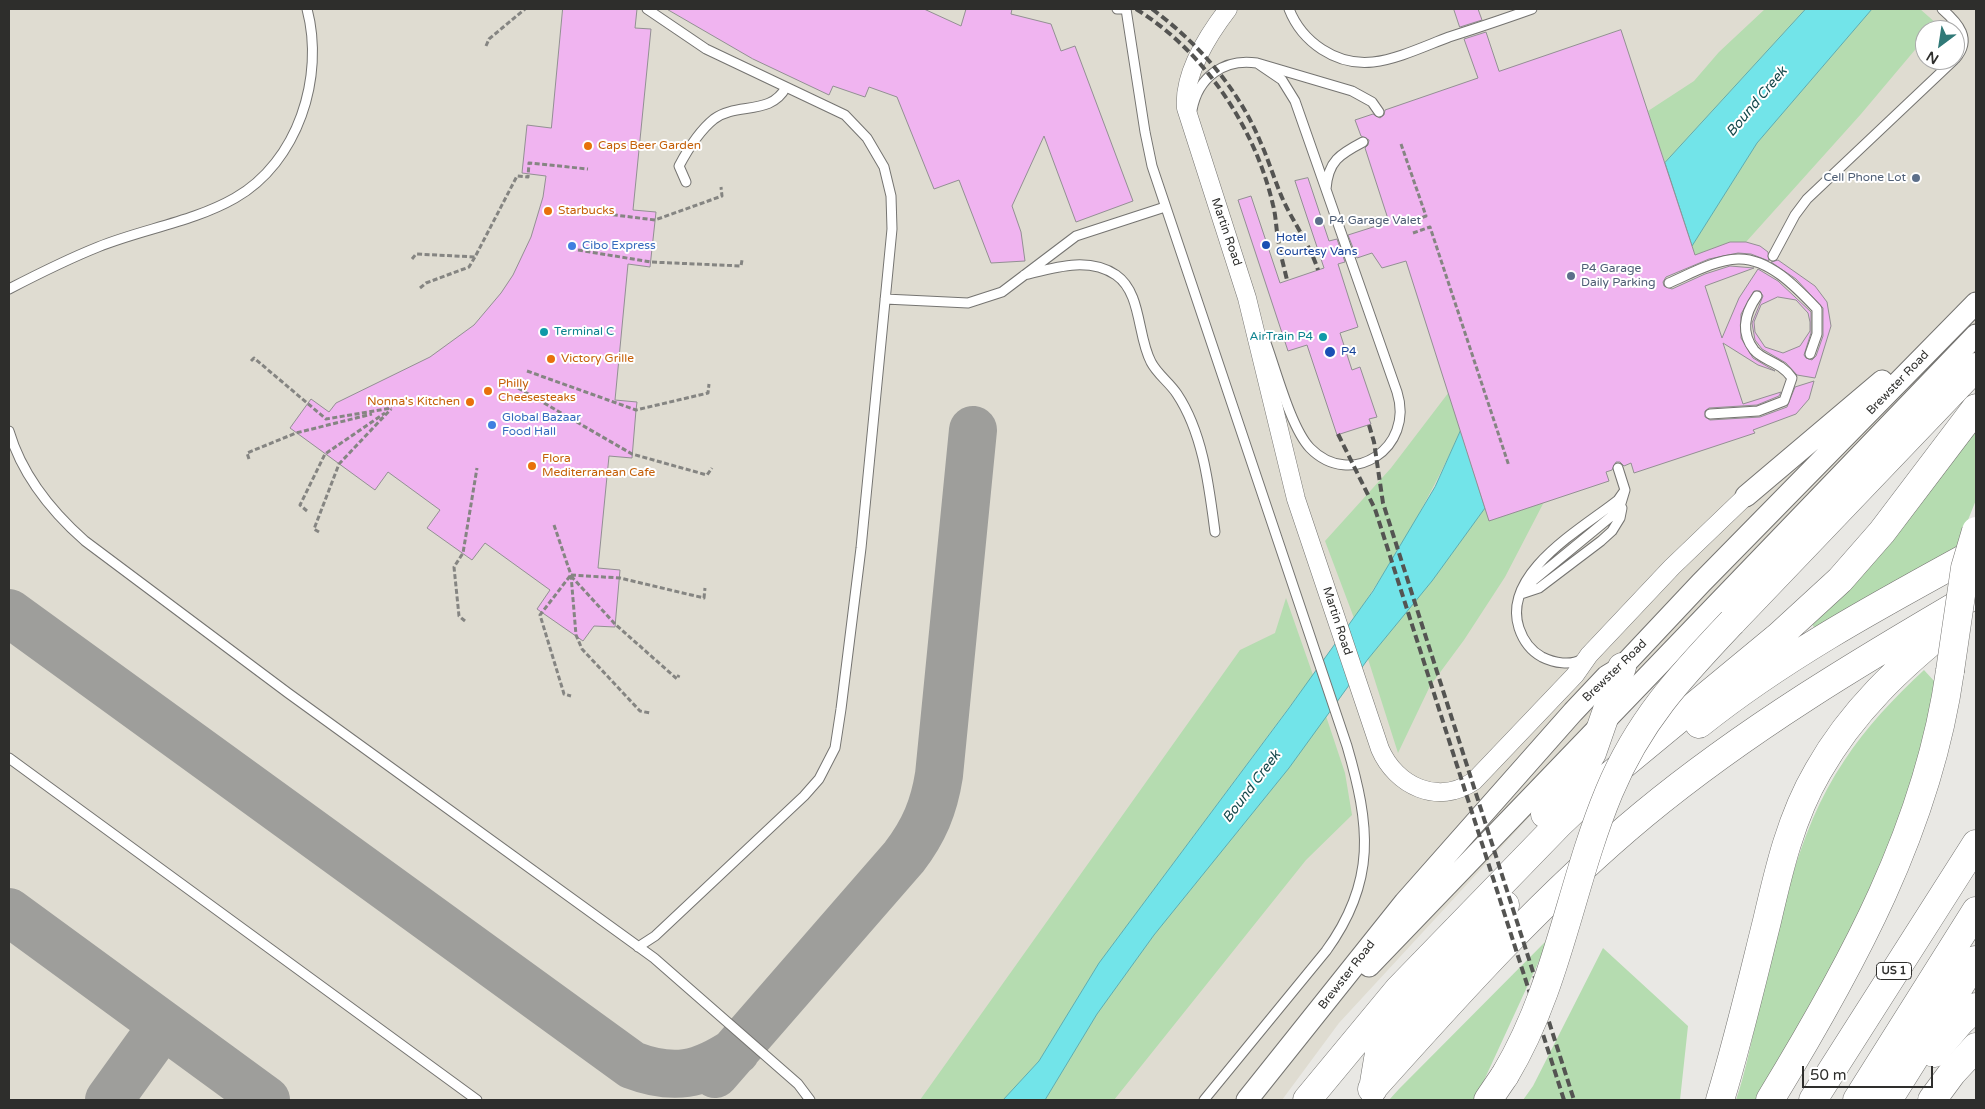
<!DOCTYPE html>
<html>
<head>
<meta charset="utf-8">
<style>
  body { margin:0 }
  #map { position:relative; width:1985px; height:1109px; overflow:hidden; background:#e9e8e4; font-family:"Varela Round",sans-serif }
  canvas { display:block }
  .frame { position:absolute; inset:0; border:10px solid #2e2e2c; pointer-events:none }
  .north { position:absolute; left:1915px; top:20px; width:50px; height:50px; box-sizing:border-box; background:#fff; border:1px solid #ababab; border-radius:50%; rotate:211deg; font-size:14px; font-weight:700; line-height:20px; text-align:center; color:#2e2e2c }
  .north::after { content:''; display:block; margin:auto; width:18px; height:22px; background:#307977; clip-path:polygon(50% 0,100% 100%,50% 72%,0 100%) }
  .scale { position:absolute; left:1802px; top:1066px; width:131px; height:22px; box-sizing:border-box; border:2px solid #2e2e2c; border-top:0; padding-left:6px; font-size:15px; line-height:18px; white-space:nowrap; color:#2e2e2c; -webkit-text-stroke:4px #fff; paint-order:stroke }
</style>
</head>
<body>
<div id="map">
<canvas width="1985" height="1109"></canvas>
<div class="frame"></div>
<div class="north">N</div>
<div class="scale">50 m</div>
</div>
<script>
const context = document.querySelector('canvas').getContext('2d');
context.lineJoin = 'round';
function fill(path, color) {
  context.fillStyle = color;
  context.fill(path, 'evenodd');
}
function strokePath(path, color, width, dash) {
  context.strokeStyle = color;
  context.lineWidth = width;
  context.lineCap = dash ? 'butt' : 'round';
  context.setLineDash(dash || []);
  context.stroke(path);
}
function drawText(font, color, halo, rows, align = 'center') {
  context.font = font + ' "Varela Round",sans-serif';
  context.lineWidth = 4;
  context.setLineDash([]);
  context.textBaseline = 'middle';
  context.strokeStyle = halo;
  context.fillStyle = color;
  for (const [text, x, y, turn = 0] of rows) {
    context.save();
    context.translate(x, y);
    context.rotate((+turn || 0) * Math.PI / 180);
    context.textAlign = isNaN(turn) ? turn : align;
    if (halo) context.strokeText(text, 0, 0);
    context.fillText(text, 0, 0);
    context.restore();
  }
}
const built = new Path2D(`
  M9,9h1967v339l-399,417 -238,258 -57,77h-1273zM1925,30h30v30h-30z`);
const green = new Path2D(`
  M1765,9h41l-141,154 -17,-52 46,-30 25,-29z
  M1872,9h48l17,15 -5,6h-7v8l-64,76 -115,128h-16l-35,13 -3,-9 65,-103z
  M1449,392l12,38c-30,66 -66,129 -107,188l-29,-77 66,-73z
  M1976,426v74l-22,55 -137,76 -6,-8z
  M1544,502l-39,75 -41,63 -34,46 -32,67 -30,-94 64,-78 53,-73z
  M1286,598l27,77 -214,288 -60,98 -36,39h-83l320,-450 35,-17z
  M1924,670l11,12c-9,45 -18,91 -34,135 -35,100 -92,191 -143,283h-22c10,-29 16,-62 23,-92 21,-83 36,-175 85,-247 22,-34 50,-63 80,-91z
  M1326,716l19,57 7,42 -46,45 -192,240h-69l52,-86 57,-79 135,-167z
  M1550,937l-75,163h-86l10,-11z
  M1603,948l85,78 -8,74h-157l10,-14z`);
const water = new Path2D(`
  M1806,9h66l-115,134 -65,103 -27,-83z
  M1461,430l24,78 -53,73 -64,78 -79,109 -135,167 -57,79 -52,86h-42l36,-39 60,-98 190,-255 84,-117 62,-104z`);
const taxiway = new Path2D(`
  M9,613l623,452c42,16 68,10 104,-14
  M9,912l257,188
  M715,1074l189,-217c20,-26 30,-50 35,-82l34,-345
  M109,1100l54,-75`);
const building = new Path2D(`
  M563,9h74l-2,19 16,1 -18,181 23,2 -6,55 -22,-3 -13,136 22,2 -1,8 -4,48 -23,-2 -11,112 22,2 -5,57 -21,-1 -11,15 -46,-32 13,-19 -65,-47 -13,17 -45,-32 13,-18 -52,-38 -13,18 -85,-62 21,-29 18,13 7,-9 94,-46 44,-32 27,-32 12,-18 18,-38 12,-40 3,-21 -24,-3 5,-48 24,3z
  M667,9h257l37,17 5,-17h46l-1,5 40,10 10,27 14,-5 58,155 -57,21 -32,-86 -32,70 9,26 4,29 -34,2 -32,-83 -25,9 -37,-92 -28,-10 -4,10 -32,-11 -4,9 -76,-36z
  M1454,9h24l4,11 -22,7z
  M1621,30l74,225 35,-13h16l14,4 8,6 1,9 -18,-7 -13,-1 -29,6 -43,18 -3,5 1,4 8,3 33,-15 25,-8 24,2 -49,18 17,52 17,-40 19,-29 20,12 33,31v21l-7,22 2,3 6,2 4,-4 7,-20v-28l-27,-29 -25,-17 7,-2 37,26 12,16 4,24 -16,52 -18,-3 -11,-12 -24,-14 -7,-9 -3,-17 11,-27 -3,-5h-6l-13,23v24l12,20 22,13 -17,-6 -35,-22 20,61 38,-12 -2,4 -22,9 -48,3 -4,3v6l5,3 50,-3 27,-10 8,-20 19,-6 -5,18 -13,15 -43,16 2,3 -121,40 -3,-10 -7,3 -4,-4h-4l-4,8 -6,2 3,9 -120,40 -83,-260 -24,7 -10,-15 -15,5 -9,-23 41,-13 -24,-74 3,-3 1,-5 -8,-4 -6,-16 18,-6 7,4 4,-3 1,-5 93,-32 -14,-39 22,-7 13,39zM1778,297l18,3 12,13 2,9v9l-10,15 -17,7 -18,-6 -10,-15 -1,-10 7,-17z
  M1308,178l21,63 8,-2 8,23 -7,2 20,63 -18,6 12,37 8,-3 17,50 -8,2 2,5 -34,11 -30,-90 -19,6 -50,-151 13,-4 29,87 44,-15 -29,-87z`);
const path = new Path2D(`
  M486,46l3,-7 36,-30
  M1401,144l25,72 -13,5
  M583,211l72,9 67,-24 -1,-9
  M1413,233l17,-6 79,239
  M578,250l73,12 90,4 1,-6
  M412,259l4,-5 59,3 42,-81 11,1 1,-14 59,6
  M420,288l6,-5 43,-16 6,-10
  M251,361l3,-3 72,61 66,-11
  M527,371l109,39 72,-17 1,-9
  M518,388l114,66 75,21 5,-7
  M249,459l-2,-6 49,-20 76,-19
  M307,511l-7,-6 25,-51 60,-41
  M554,525l17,50 5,60 6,14 58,62 10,2
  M319,532l-5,-3 25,-65 52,-55
  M571,575l49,3 84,20 1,-10
  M570,576l-30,39 24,79 7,2
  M571,576l44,48 62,55 2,-4
  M465,621l-6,-5 -5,-49 9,-14 14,-85`);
const service = new Path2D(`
  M1117,9h9l19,123 7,34 195,580c23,79 30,135 -21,205l-122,149
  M1289,9c13,33 47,57 84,53 25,-3 52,-16 76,-25 28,-9 55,-18 83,-28
  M1942,9c16,14 31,30 13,50
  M1257,63l25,17 13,21 102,291c18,56 -46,98 -87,56 -19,-20 -34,-78 -44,-105
  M1192,110c6,-33 32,-52 65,-47l95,28 20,11 7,10
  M686,182l-7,-16c9,-17 20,-35 35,-47 23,-17 57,-3 72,-32
  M1326,189c2,-28 14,-35 37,-47
  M1773,256l22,-41 12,-16 147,-139
  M1024,275c29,-7 64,-19 92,0 26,18 21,61 35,87 6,12 19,21 26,32 26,39 32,92 38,138
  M1669,283c21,-9 45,-23 69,-24 31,-1 59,29 79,50v25l-7,20
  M9,289c29,-15 59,-30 89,-42 44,-18 95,-25 137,-49 63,-36 90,-121 72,-189
  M885,299l83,4 34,-11 74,-56 89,-29
  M1710,414l48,-3 26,-10 8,-23c-12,-17 -29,-17 -38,-28 -14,-18 -9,-37 3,-54
  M9,431c13,44 42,80 76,110l203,152 366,265 144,126 12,16
  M1529,584l90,-74 6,-20 -7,-22
  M1521,594l18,-6 62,-47 11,-10 8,-13 2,-10
  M1582,659c-11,7 -28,4 -40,-2 -11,-6 -19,-17 -23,-29 -18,-55 64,-100 99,-128l7,-10
  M9,758l468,342
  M638,947l17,-11 149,-140 15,-17 16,-31 6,-39 20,-161 31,-319 -1,-33 -7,-29 -17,-29 -22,-23 -139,-66 -59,-40`);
const minor = new Path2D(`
  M1228,9c-20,26 -45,66 -42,99l61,190 49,201 84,250c16,37 58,57 94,32l101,-106 14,-20 83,-88 74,-71`);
const tertiary = new Path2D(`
  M1746,496l136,-115
  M1369,966l607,-631
  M1247,1100l158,-198 168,-190 34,-36 15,-9 79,-84 275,-280`);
const trunk = new Path2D(`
  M1932,1100l20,-27 24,-26`);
const motorway = new Path2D(`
  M1732,622l244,-255
  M1699,724c85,-68 182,-120 277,-172
  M1545,814l33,-38 14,-23 30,-86
  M1934,1053l26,-31 16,-15
  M1372,1089c86,-96 173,-193 272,-275 103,-85 217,-153 332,-220
  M1373,1089l6,-36 126,-148
  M1307,1100l92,-111 161,-166 52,-49 167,-138 61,-56 42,-48 94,-124
  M1488,1100l17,-25
  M1720,1100c18,-59 32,-119 47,-179 12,-52 24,-104 51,-150 34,-60 82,-105 135,-147
  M1770,1100c81,-133 158,-272 180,-429
  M1813,1100l163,-256
  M1857,1100l119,-189
  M1888,1100l88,-140`);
const rail = new Path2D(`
  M1136,9c68,42 119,118 137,196 3,11 3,23 5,34 2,14 6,28 9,41
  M1152,9c46,34 86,79 108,132 9,20 15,41 24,61 11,23 26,43 34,68
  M1369,425l5,17 9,61 191,597
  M1338,434l37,75 189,591`);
const motorwayBridge = new Path2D(`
  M1950,671l15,-103 11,-37
  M1505,1075c53,-88 65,-189 104,-283 30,-72 71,-115 123,-170`);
const markers = [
  [588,146,5,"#e8710a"],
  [1916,178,5,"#5c6f8a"],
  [548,211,5,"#e8710a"],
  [1319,221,5,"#5c6f8a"],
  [1266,245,5,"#1a4fb4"],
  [572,246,5,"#3f7fe0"],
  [1571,276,5,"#5c6f8a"],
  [544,332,5,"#0f9aa8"],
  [1323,337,5,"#0f9aa8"],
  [1330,352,6,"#1a4fb4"],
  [551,359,5,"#e8710a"],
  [488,391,5,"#e8710a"],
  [470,402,5,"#e8710a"],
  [492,425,5,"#3f7fe0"],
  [532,466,5,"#e8710a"]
];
const shields = [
  [1894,971,35]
];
const shieldNames = [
  ["US 1",1894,971]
];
const foodNames = [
  ["Caps Beer Garden",598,146],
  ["Starbucks",558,211],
  ["Victory Grille",561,359],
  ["Philly",498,384],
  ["Cheesesteaks",498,398],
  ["Nonna's Kitchen",460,402,"right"],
  ["Flora",542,459],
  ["Mediterranean Cafe",542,473]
];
const serviceNames = [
  ["Cell Phone Lot",1906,178,"right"],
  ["P4 Garage Valet",1329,221],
  ["P4 Garage",1581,269],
  ["Daily Parking",1581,283]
];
const streetNames = [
  ["Martin Road",1226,232,71],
  ["Brewster Road",1898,383,-46],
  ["Martin Road",1337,621,72],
  ["Brewster Road",1615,671,-44],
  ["Brewster Road",1347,975,-52]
];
const transitNames = [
  ["Hotel",1276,238],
  ["Courtesy Vans",1276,252],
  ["P4",1341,352]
];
const shopNames = [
  ["Cibo Express",582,246],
  ["Global Bazaar",502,418],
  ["Food Hall",502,432]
];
const cultureNames = [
  ["Terminal C",554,332],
  ["AirTrain P4",1313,337,"right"]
];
const waterNames = [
  ["Bound Creek",1757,102,-50],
  ["Bound Creek",1252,787,-53]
];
fill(built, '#dfdcd1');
fill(green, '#b5dcb0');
fill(water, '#72e4e9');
strokePath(water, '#5eadb0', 1);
strokePath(taxiway, '#9e9e9b', 48);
fill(building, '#f0b4f0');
strokePath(building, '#939093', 1);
strokePath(service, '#757471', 11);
strokePath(minor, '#757471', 19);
strokePath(tertiary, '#757471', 23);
strokePath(trunk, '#757471', 29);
strokePath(motorway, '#757471', 29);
strokePath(path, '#858582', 3, [5, 2.5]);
strokePath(service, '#fff', 9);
strokePath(minor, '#fff', 18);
strokePath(tertiary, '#fff', 21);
strokePath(trunk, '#fff', 28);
strokePath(motorway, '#fff', 28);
strokePath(rail, '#545452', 4, [8, 4]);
strokePath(motorwayBridge, '#757471', 29, []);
strokePath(motorwayBridge, '#fff', 28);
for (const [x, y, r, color] of markers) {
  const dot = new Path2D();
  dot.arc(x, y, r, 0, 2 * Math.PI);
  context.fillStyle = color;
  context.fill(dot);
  strokePath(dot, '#fff', 2);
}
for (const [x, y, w] of shields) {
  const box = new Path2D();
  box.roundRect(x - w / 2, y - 8.5, w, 17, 4);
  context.fillStyle = '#fff';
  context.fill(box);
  strokePath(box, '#2e2e2c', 1);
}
drawText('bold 11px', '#2e2e2c', null, shieldNames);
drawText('12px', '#c56008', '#fff', foodNames, 'left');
drawText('12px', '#4e5e75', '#fff', serviceNames, 'left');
drawText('12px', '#2e2e2c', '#fff', streetNames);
drawText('12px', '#164399', '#fff', transitNames, 'left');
drawText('12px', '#366cbe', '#fff', shopNames, 'left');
drawText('12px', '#0d838f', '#fff', cultureNames, 'left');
drawText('italic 14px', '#16494c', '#fff', waterNames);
</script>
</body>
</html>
